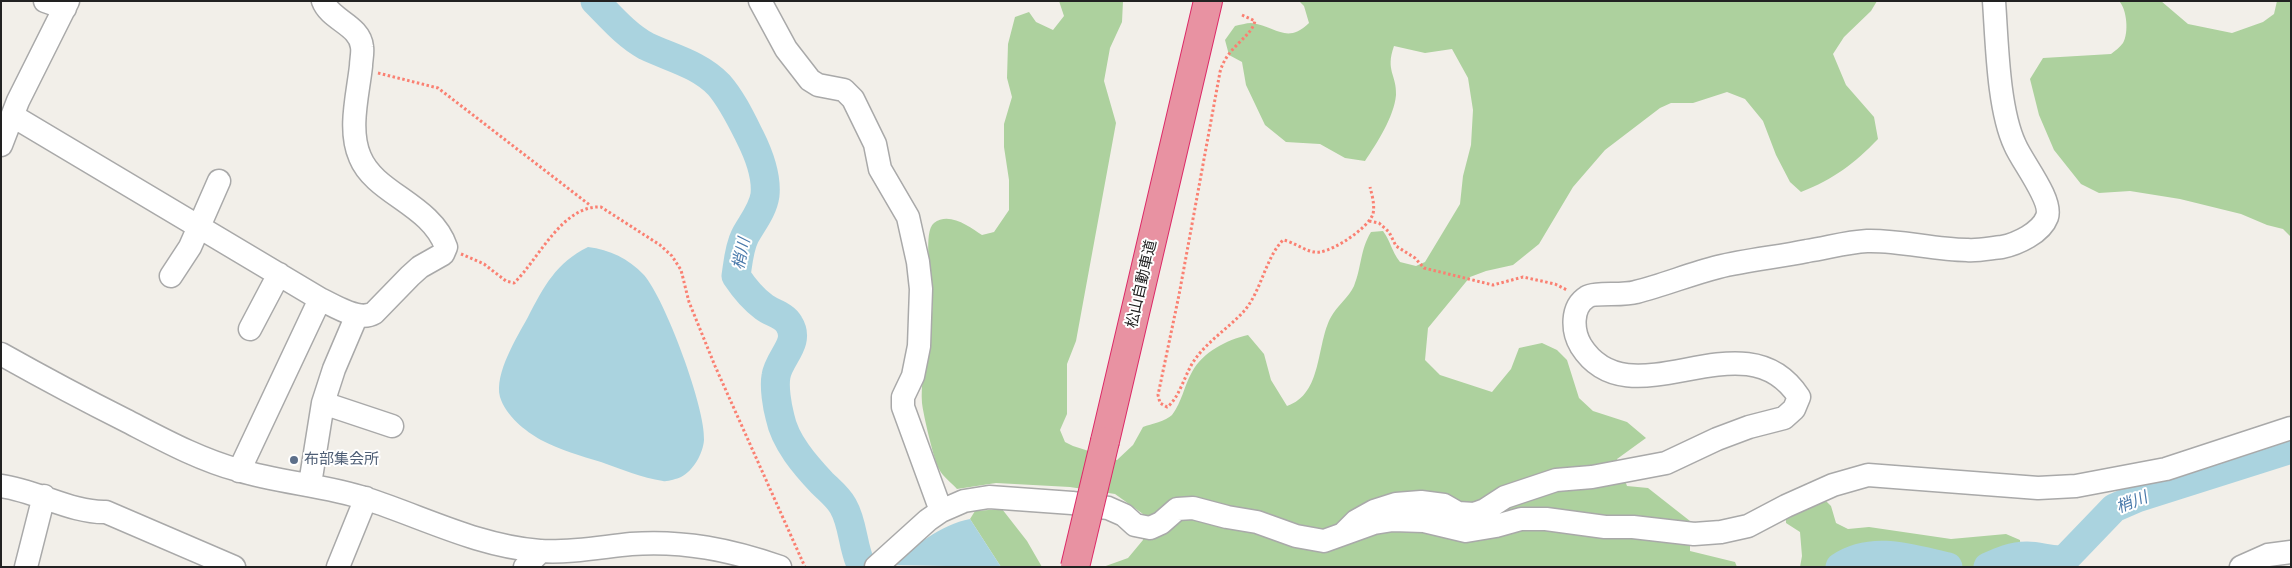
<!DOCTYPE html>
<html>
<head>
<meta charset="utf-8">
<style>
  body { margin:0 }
  #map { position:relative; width:2292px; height:568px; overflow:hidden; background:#f2efe9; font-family:Helvetica,sans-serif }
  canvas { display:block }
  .frame { position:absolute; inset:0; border:2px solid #222; pointer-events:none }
</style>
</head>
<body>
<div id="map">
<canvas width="2292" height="568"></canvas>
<div class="frame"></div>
</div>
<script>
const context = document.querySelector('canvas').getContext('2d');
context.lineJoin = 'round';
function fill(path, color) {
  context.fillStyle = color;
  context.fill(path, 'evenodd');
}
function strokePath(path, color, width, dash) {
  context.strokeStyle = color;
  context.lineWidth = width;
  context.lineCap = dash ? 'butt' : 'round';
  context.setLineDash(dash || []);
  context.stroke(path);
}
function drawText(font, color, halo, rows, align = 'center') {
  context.font = font + ' Helvetica,"Noto Sans JP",sans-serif';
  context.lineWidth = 4;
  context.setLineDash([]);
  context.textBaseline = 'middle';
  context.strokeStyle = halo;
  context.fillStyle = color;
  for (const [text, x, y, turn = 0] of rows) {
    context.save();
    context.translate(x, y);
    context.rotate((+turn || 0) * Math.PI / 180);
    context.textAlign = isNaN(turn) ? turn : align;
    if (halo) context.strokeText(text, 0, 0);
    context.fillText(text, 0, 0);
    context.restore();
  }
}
const forest = new Path2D(`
  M1059,1h64l-1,21 -12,26 -6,33 12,42 -40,218 -9,23v50l-7,16 5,12 8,4 44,14 16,-15 10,-18c8,-3 23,-6 29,-12 10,-13 12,-29 20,-43 11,-20 34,-32 56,-37l16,19 7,26 16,26c36,-12 29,-62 44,-89 6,-11 18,-20 23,-31 8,-20 6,-36 17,-54l12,-1c8,11 8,19 17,31l16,4 9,-4 35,-58 3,-28 8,-31 2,-35 -5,-32 -16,-29 -27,4 -31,-7c-9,25 3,29 2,49 -2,22 -19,48 -31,66l-20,-3 -25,-14 -34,-2 -21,-17 -19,-40 -4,-23 -13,-7 -4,-15 10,-14c5,-1 11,-3 16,-3 26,3 35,22 58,0l-5,-17 -5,-5h578l-6,10 -27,26 -11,17 13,31 28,32 4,22c-24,25 -44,40 -77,53l-11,-10 -14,-27 -13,-34 -18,-22 -18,-7 -34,11h-22l-11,5 -55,42 -32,37 -34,57 -26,21 -27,6 -16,6 -42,51 -3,32 15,15 52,17 19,-23 8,-21 23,-5 15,7 10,10 12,38 14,13 34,11 19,16 -29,21 10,27 21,2 42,33v30l45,11 2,5h-634l25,-9 15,-18v-26l-28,-20 -45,-7 -74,-4 -39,6c-5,-6 -14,-12 -18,-20 -5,-8 -16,-56 -17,-66 -2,-37 13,-73 10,-110 -1,-14 -9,-62 2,-70 15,-12 36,4 48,12l12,-3 15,-22v-30l-5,-33v-23l8,-27 -5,-19 1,-34 7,-27 14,-5 7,10 17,8 11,-14z
  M2119,1h42l27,23 44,9 31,-11 11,-8 3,-13h14v236l-8,-8 -16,-4 -26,-11 -61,-15 -50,-8 -31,2 -18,-9 -27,-34 -15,-35 -9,-36 13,-21 68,-4c4,-3 9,-7 12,-11 6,-10 4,-34 -4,-42z
  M1824,499l7,7 5,17 12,6 21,-2 82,12 55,-5 14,6 1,16 -5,11h-216l2,-11 -2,-24 -14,-9v-9z
  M1002,509l25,32 15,26h-41l-31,-48 5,-8z`);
const water = new Path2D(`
  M588,247c22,3 40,11 56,28 21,24 62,134 60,165 -1,14 -11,31 -23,37 -5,2 -14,5 -18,4 -21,-3 -42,-12 -62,-19 -20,-6 -41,-12 -60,-22 -16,-9 -35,-24 -41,-43 -6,-23 17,-60 28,-80 16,-31 28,-54 60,-70z
  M970,519l31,48 -110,-2c22,-17 50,-41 79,-46z`);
const river = new Path2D(`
  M595,1c16,16 31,34 51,45 25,12 53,18 73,39 13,15 22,34 31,52 9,18 17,38 15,58 -2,15 -13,28 -20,41 -6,12 -7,27 -9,40 8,12 17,23 28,31 8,6 20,8 25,17 12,19 -10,33 -13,52 -2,11 1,30 4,41 5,25 25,48 42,66 7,7 16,14 21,23 11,19 9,41 19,61
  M1840,567c33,-22 72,-8 108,0
  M1988,567c13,-6 24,-11 39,-11 14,0 21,5 37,4l50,-52 23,-10 154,-49`);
const path = new Path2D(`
  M1029,1v1
  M1242,15l13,6c-4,17 -28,25 -35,51l-41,223 -21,100 2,8 7,4c13,-9 18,-35 29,-49 13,-18 34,-31 49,-48 17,-21 20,-51 38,-70 12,2 25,14 37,12 15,-2 48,-24 53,-38 2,-9 -1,-19 -3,-27
  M378,73l60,15 153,118
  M1369,221l10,2 10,9 7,14 19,12 9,10 69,17 30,-8 32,7 12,6
  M461,254l23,10 22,17 8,2c25,-24 48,-78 87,-76l59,38 12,11 9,14 8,32 26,64 90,201`);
const minor = new Path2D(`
  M45,1l20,7
  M760,1l26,48 24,31 8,5 26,5 9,9 22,45 5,25 28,48 10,45 3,27 -2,57 -6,30 -10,21v10l38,104
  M13,116l307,183 -81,172
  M1,145l17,-44 50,-100
  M171,276l19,-29 29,-66
  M320,299c15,7 39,23 54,14l36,-37 10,-9 23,-13 3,-7c-15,-43 -71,-53 -86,-90 -12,-27 -2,-63 1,-91 0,-6 2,-13 1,-19 -2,-22 -32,-27 -39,-46
  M250,329l29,-55
  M1,354c41,23 82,45 124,66 37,19 73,39 113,50 42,13 87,15 129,29 58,19 111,47 173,52 30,2 61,-4 91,-7 52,-4 100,6 149,23
  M323,403l69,23
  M310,484l13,-81 11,-34 23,-54
  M1,486c36,5 71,27 105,26l128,55
  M1343,534l13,-13 18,-10 22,-7 25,-2 23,3 14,8 16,1 11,-4 20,-13 51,-17 36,-3 74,-14 51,-24 32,-12 35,-9 10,-9 5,-12c-55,-85 -168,28 -218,-51 -9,-15 -10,-39 6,-49 7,-5 36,-1 49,-5 28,-7 54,-18 82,-25 29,-7 60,-10 89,-16 20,-3 40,-9 60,-10 34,-1 66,9 100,9 11,1 24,-2 35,-3 15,-3 39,-14 45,-30 6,-17 -25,-55 -32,-72 -17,-36 -18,-103 -21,-144
  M26,567l18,-71
  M338,567l28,-69
  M525,567l16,-16
  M876,567l52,-47 13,-9 23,-10 25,-4 83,6 36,5 16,7 11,10 15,3 11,-5 16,-14 16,-1 34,9 30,5 39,14 28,5 50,-18 19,-3 31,1 42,10 30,-5 25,-7h25l59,8h28l61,7 27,-2 27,-6 38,-20 47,-21 35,-10 170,13 38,-2 90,-17 125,-41
  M2241,567l27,-12 23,-3`);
const highway = new Path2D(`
  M1105,441l103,-440`);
const highwayBridge = new Path2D(`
  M1075,567l30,-126`);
const markers = [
  [294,460,5,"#5c6f8a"]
];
const streetNames = [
  ["松山自動車道",1142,284,-77]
];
const serviceNames = [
  ["布部集会所",304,460]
];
const waterNames = [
  ["梢川",742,254,-78],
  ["梢川",2132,503,-22]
];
fill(forest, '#add19e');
fill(water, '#aad3df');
strokePath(river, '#aad3df', 29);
strokePath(minor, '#a9a9a9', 25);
strokePath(highway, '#dc2a67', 30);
strokePath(path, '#fa8072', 3, [2.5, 2.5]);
strokePath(minor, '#fff', 22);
strokePath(highway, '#e892a2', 28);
strokePath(highwayBridge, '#dc2a67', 30, []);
strokePath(highwayBridge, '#e892a2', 28);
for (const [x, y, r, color] of markers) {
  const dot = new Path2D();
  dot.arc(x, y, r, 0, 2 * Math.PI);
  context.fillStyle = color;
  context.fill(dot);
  strokePath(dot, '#fff', 2);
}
drawText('15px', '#222', '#fff', streetNames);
drawText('15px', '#4e5e75', '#fff', serviceNames, 'left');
drawText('italic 16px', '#4a7aab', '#fff', waterNames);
</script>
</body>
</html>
